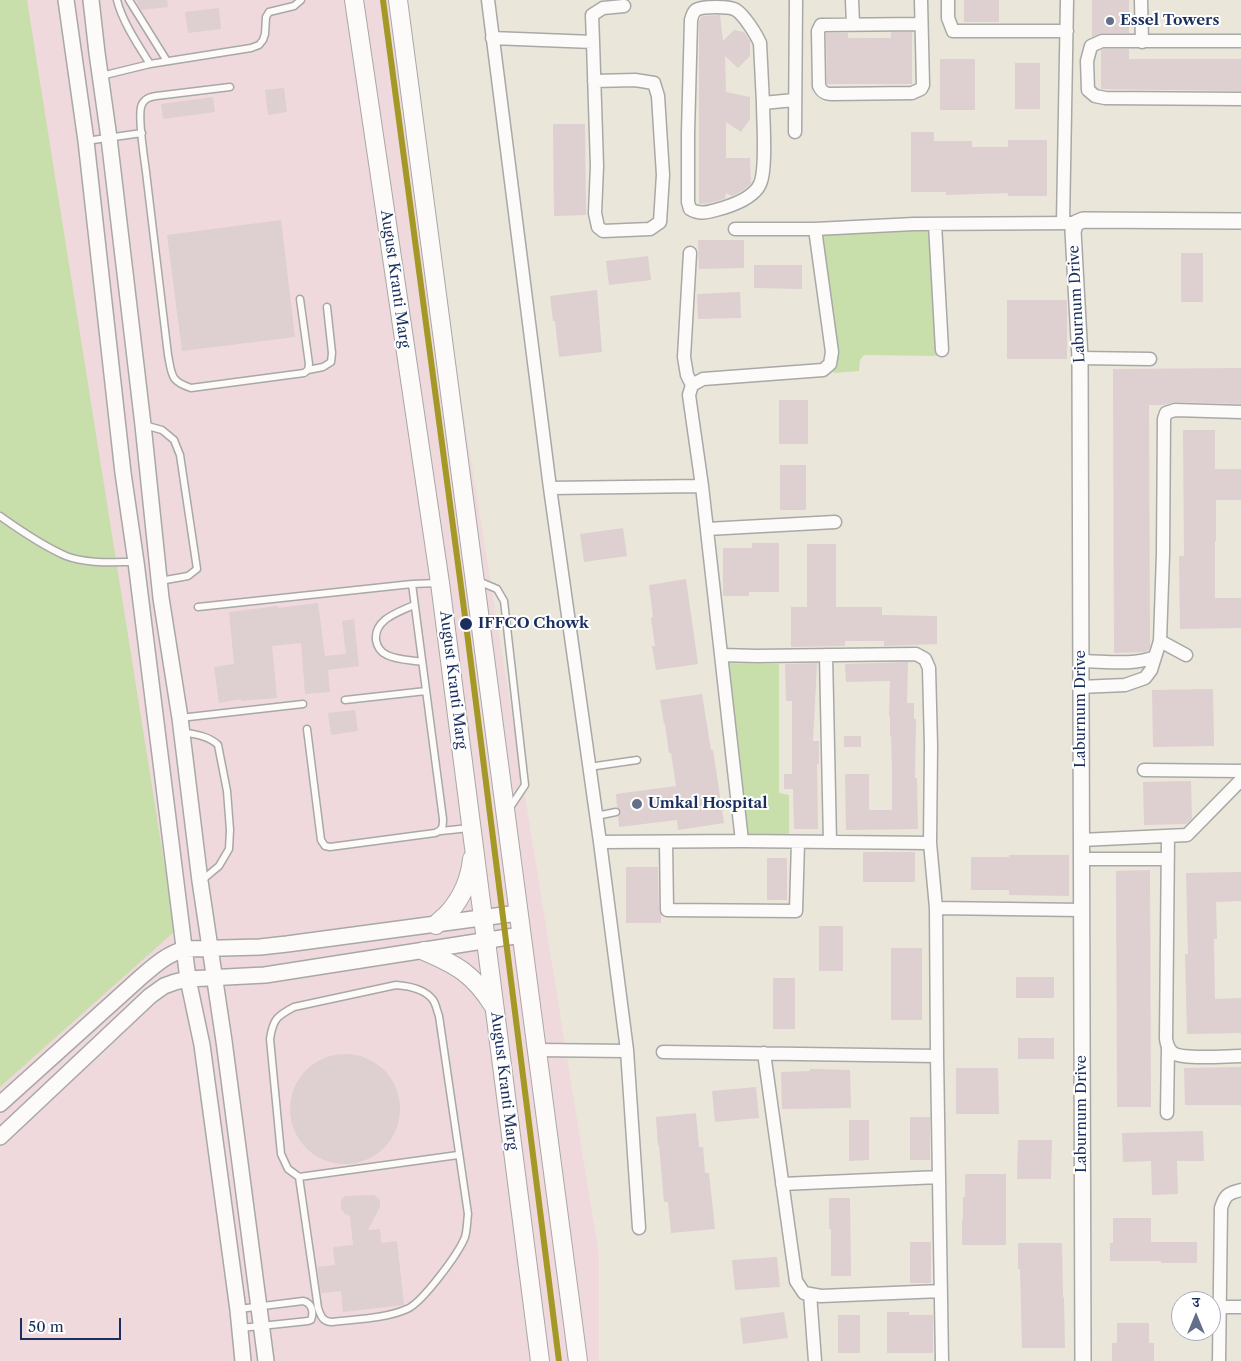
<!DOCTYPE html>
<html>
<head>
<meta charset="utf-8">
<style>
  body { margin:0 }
  #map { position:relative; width:1241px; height:1361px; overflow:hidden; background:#ebe6da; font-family:"Libre Caslon Text","Noto Serif Devanagari",serif }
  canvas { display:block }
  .north { position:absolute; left:1171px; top:1291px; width:50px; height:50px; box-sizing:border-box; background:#fff; border:1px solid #a4acbf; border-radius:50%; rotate:0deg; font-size:14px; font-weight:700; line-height:20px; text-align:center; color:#1b2f5e }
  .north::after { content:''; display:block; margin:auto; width:18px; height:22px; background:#646f89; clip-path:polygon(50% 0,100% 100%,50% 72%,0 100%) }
  .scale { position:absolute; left:20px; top:1318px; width:101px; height:22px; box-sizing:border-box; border:2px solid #1b2f5e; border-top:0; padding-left:6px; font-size:15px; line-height:18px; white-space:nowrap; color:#1b2f5e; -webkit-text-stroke:4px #fff; paint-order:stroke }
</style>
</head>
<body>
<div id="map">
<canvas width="1241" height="1361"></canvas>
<div class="north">उ</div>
<div class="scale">50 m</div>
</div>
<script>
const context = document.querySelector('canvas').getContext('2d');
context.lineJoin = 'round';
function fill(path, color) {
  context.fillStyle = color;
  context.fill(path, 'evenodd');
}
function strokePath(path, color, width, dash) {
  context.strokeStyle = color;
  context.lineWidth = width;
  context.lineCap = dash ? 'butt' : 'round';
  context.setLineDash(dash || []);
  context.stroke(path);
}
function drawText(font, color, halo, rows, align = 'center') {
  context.font = font + ' "Libre Caslon Text",serif';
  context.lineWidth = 4;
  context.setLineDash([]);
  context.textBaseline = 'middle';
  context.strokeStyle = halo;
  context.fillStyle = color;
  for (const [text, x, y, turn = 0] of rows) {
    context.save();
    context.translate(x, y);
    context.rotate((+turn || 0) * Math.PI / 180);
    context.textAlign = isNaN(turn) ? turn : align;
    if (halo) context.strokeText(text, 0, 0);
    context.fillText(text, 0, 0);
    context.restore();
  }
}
const built = new Path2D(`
  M0,0h397l202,1256v105h-599z`);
const green = new Path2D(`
  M0,0h27l148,931 -175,156z
  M932,228l6,128 -74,-1 -4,5 -1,11 -26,2 4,-7 1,-15 -17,-118z
  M728,663l51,1v129l10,2v40h-42z`);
const building = new Path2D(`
  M136,0h31l1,7 -27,3z
  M964,0h35v22h-35z
  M1092,0h37v33h-27l-10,4z
  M219,8l2,21 -33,4 -3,-21z
  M720,15l3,26 11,-11 10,2 6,9v15l-12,12 -13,-12 1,36 24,5v22l-9,13 -15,-10v36h24l1,26 -7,6 -12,6 -6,-3 -1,6 -16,4 -10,1v-183l3,-5z
  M891,32h21v52h-85l-1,-51h22v5h43z
  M1104,49h25v10h112v32l-140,-2v-39z
  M940,59h35v51h-35z
  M1015,63h25v46h-25z
  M284,88l3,24 -19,3 -3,-25z
  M213,97l2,15 -52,7 -2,-15z
  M553,124h32l1,91 -32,1z
  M911,132h23v9h38v6h36v-7h39v56h-39v-3l-62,2v-3h-35z
  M281,220l14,117 -113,14 -15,-116z
  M698,240h46v28l-45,1z
  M1181,253h22v49h-22z
  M648,256l3,24 -42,5 -3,-24z
  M754,265h48v24l-48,-1z
  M597,290l5,62 -43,5 -4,-36h-2l-3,-25z
  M740,292l1,26 -43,1 -1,-25z
  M1007,300h60v59h-60z
  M1241,368v36l-66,-2 -11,3h-15l1,240 -1,5 -5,2 -30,1 -1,-284z
  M779,400h29v44h-29z
  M1183,430h32v39h26v31h-25v41h-1v57h26v30l-61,1 -1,-73h5z
  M780,465h26v45h-26z
  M623,528l4,28 -43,6 -4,-28z
  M752,543h27v49h-30v4h-26v-48h29z
  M807,544h29v63h46v8l55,1v28l-53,2v-5h-39v5l-54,1v-40h16z
  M686,579l12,85 -42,6 -4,-24h3l-4,-28 2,-1 -4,-32z
  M318,603l7,53 21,-2 -4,-33 12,-2 5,47 -31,4 2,22 -25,2 -4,-51 -29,3 5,52 -36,3v-2l-22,4 -5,-36 20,-3 -5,-52 49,-6v2z
  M908,662l-1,41h7v16h2l-1,59h2l1,51 -72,1 -1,-56h24v36h23v-37l-1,-37h-1v-20h-1l1,-35 -44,1 -1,-18z
  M817,663l-4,78h6v23h-2l1,65h-24l-1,-40h-9v-15h8v-73h-6l-1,-37z
  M1213,689l1,57 -61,1 -1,-57z
  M702,694l9,56h2l11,73 -46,7 -1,-10 -58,7 -1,-11 3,-4 -4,-5 -1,-13 60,-8 -5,-33h-2l-4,-29h-1l-4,-24z
  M355,710l3,21 -27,4 -3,-22z
  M844,736h17v11h-17z
  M1191,781l1,38 -6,5 -42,1 -1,-43z
  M863,852h52v30h-52z
  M1009,855h60v41l-60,-1v-5h-38v-33h38z
  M767,858h20v42h-20z
  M626,867h32l1,43 2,5v8h-35z
  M1150,870l1,237h-34l-1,-236z
  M1241,872v29l-25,1 1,37h-3l1,60 26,-1v35l-54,1 -2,-80h3l-2,-81z
  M819,926h24v45h-24z
  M891,948h31v72h-31z
  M1016,977h38v21h-38z
  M773,978h22v51h-22z
  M1018,1038h36v21h-36z
  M290 1109a55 55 0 1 1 110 0a55 55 0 1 1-110 0Z
  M1241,1067v38h-56l-1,-37z
  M956,1068h42l1,46h-43z
  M810,1069l40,1 1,38 -69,1 -1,-37 29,-1z
  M756,1087l3,31 -44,4 -3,-31z
  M696,1113l3,34h4l2,26h4l6,56 -44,4 -3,-31h-4l-5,-57 -1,1 -2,-29z
  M910,1117h20v43h-20z
  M849,1120h20v40l-20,1z
  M1203,1131l1,30h-27l1,33 -26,1 -1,-34 -28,1 -1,-29z
  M1018,1140h34l-1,39h-34z
  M965,1174h41v71h-44v-25h1v-23h2z
  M374,1195l6,5v7l-12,23 12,-1 1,14 16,-2 7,64 -61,7 -2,-21 -20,2 -4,-26 18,-2 -2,-18 20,-2 -3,-29 -5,-2 -4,-5v-9l4,-4z
  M829,1198h21l1,78h-20v-47h-2z
  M1113,1218h38v24h46v21h-36v-2h-51v-18h3z
  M910,1242h21v41h-21z
  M1018,1243h44l1,54h1l1,51h-43l-2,-79h-2z
  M777,1257l3,30 -45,3 -3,-30z
  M784,1312l4,26 -45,6 -3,-26z
  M887,1312h22v3h24v38h-46z
  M838,1315h22v38h-22z
  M1117,1323h32v20h5v18h-42v-18h5z`);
const service = new Path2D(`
  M117,0c5,21 21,45 33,64
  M129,0l23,37 15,24
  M101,76l49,-12 101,-16 8,-3 4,-5 2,-6 1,-17 3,-5 25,-6 7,-6
  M230,87l-74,9c-7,1 -13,3 -15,11 -3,13 3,49 5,65 7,61 15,122 22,183 4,20 2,26 23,33l113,-15 4,-3 1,-6 -9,-65
  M86,141l56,-8
  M308,370l15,-3 8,-5 1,-9 -5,-46
  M144,425l18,5 12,10 6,15 17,114 -9,7 -28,5
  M0,516c21,15 43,30 66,40 21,8 47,6 70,6
  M478,581l19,8 7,12 21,184 -16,24
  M414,605c-15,7 -40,14 -38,35 1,6 4,12 11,15 10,5 24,5 35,7
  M198,607l214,-23 26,-1
  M345,700l81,-9
  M180,718l123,-14
  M307,729l14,111 4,6 5,1 105,-14c8,-3 8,-7 8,-14l-31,-235
  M182,732c12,2 27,4 36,13l9,46 3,39 -1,19 -10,17 -18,15
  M589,767l48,-7
  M596,816l20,-4
  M441,831l28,-3
  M396,985c13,1 29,4 37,15 3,4 4,11 6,16l29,198c-1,8 -1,17 -3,23 -6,16 -43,66 -58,72 -23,10 -51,10 -76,13 -9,-1 -10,-6 -13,-14l-19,-131 -11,-8 -7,-15 -11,-115c3,-20 7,-23 24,-32z
  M299,1177l159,-22
  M239,1309l64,-8c9,2 11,11 8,19l-3,1 -47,5 -21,2`);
const minor = new Path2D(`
  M488,0l62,488 50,354 27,208 12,178
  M852,0l1,24
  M921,0l2,85 -2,4 -9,4 -80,1c-7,0 -10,-2 -13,-8l-1,-55 3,-6 100,-1
  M948,0v18l5,13h114
  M1141,0l1,42
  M492,38l101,4 -1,-27 11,-7 21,-2
  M1241,41h-139l-11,5 -4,15 1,29 7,6 10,2 136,1
  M593,42l4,124 -2,47 3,14 5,4 47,-2 10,-7 3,-47 -5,-79 -4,-13 -19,-3 -41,1
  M763,103l-3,-60c-4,-9 -16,-28 -24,-33 -6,-4 -34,-4 -40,0 -3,2 -4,6 -5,10l-3,113v69l2,7c11,7 21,2 33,-1 13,-4 31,-11 37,-24 7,-15 3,-63 3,-81l31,-3
  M795,132l1,-132
  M1063,223l4,-223
  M935,224l7,126
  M735,229h80l99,-5 162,-1
  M690,253l-6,104 3,18 5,10
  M1080,358l70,1
  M550,488l152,-2
  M707,529l128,-7
  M1160,641l26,14
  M721,655l36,1 159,-2 9,5 4,9 2,78 -1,97 6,65 1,148 5,305
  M826,655l4,187
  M1080,661c24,0 52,5 75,-4
  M1080,687l45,-2 20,-7 6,-8 9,-29 3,-87 1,-135 2,-6 9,-3 66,2
  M1144,770l97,1
  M1168,836l-2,203c1,6 2,10 7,14 10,7 54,3 68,3
  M1081,840l106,-5 54,-55
  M742,841l-40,-355 -13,-91 3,-10 11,-6 120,-9 7,-6 2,-12 -17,-123
  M600,842l142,-1 188,2
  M666,842l1,68 129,1 2,-69
  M1081,859h86
  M936,908l145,2
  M537,1050l90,1
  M663,1052l274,4
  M764,1053l32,228 8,12 17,3 120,-5
  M1167,1113l1,-65
  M782,1184l157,-7
  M810,1294l5,67
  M1219,1307h22
  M1219,1361l2,-153c4,-13 7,-15 20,-18`);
const tertiary = new Path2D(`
  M66,0l20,141 37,332 13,89 52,417 14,66 36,265 5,51
  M91,0l6,53 12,85 34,287 18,173 19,120 20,163 24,160 42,320
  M0,1104l141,-127c14,-12 26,-23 44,-28l75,-2 27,-3 231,-31
  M0,1137l150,-141 14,-10 11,-4 13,-3 77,-4 256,-40
  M1083,1361l-3,-1003 -7,-127 3,-8 7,-3 158,1`);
const secondary = new Path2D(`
  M354,0l86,583 100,778
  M398,0l180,1361
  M436,925c4,-5 10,-9 14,-14 12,-14 20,-33 22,-52
  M424,951c33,14 49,23 69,54`);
const metro1 = new Path2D(`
  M383,0l83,624 93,737`);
const markers = [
  [1110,21,5,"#646f89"],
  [466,624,7,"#1b2f5e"],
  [637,804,6,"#646f89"]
];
const poiNames = [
  ["Essel Towers",1120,21],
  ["Umkal Hospital",648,804]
];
const streetNames = [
  ["August Kranti Marg",395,279,82],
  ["Laburnum Drive",1077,304,-93],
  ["August Kranti Marg",453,680,83],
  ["Laburnum Drive",1081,709,-90],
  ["August Kranti Marg",504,1081,83],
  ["Laburnum Drive",1082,1114,-90]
];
const stopNames = [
  ["IFFCO Chowk",478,624]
];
fill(built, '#efd9dd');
fill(green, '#c8dfac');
fill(building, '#decfd1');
strokePath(service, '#a8a8a7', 9);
strokePath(minor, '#a8a8a7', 15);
strokePath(tertiary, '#a8a8a7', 18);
strokePath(secondary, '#a8a8a7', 20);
strokePath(service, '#fcfbf9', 6);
strokePath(minor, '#fcfbf9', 12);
strokePath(tertiary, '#fcfbf9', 15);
strokePath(secondary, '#fcfbf9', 18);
strokePath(metro1, '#a49926', 6);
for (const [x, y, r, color] of markers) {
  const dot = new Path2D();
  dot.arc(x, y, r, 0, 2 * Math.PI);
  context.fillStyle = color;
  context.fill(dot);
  strokePath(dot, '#fff', 2);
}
drawText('bold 15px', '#1b2f5e', '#fff', poiNames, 'left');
drawText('15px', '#1b2f5e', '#fff', streetNames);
drawText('bold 15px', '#1b2f5e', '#fff', stopNames, 'left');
</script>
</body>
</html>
